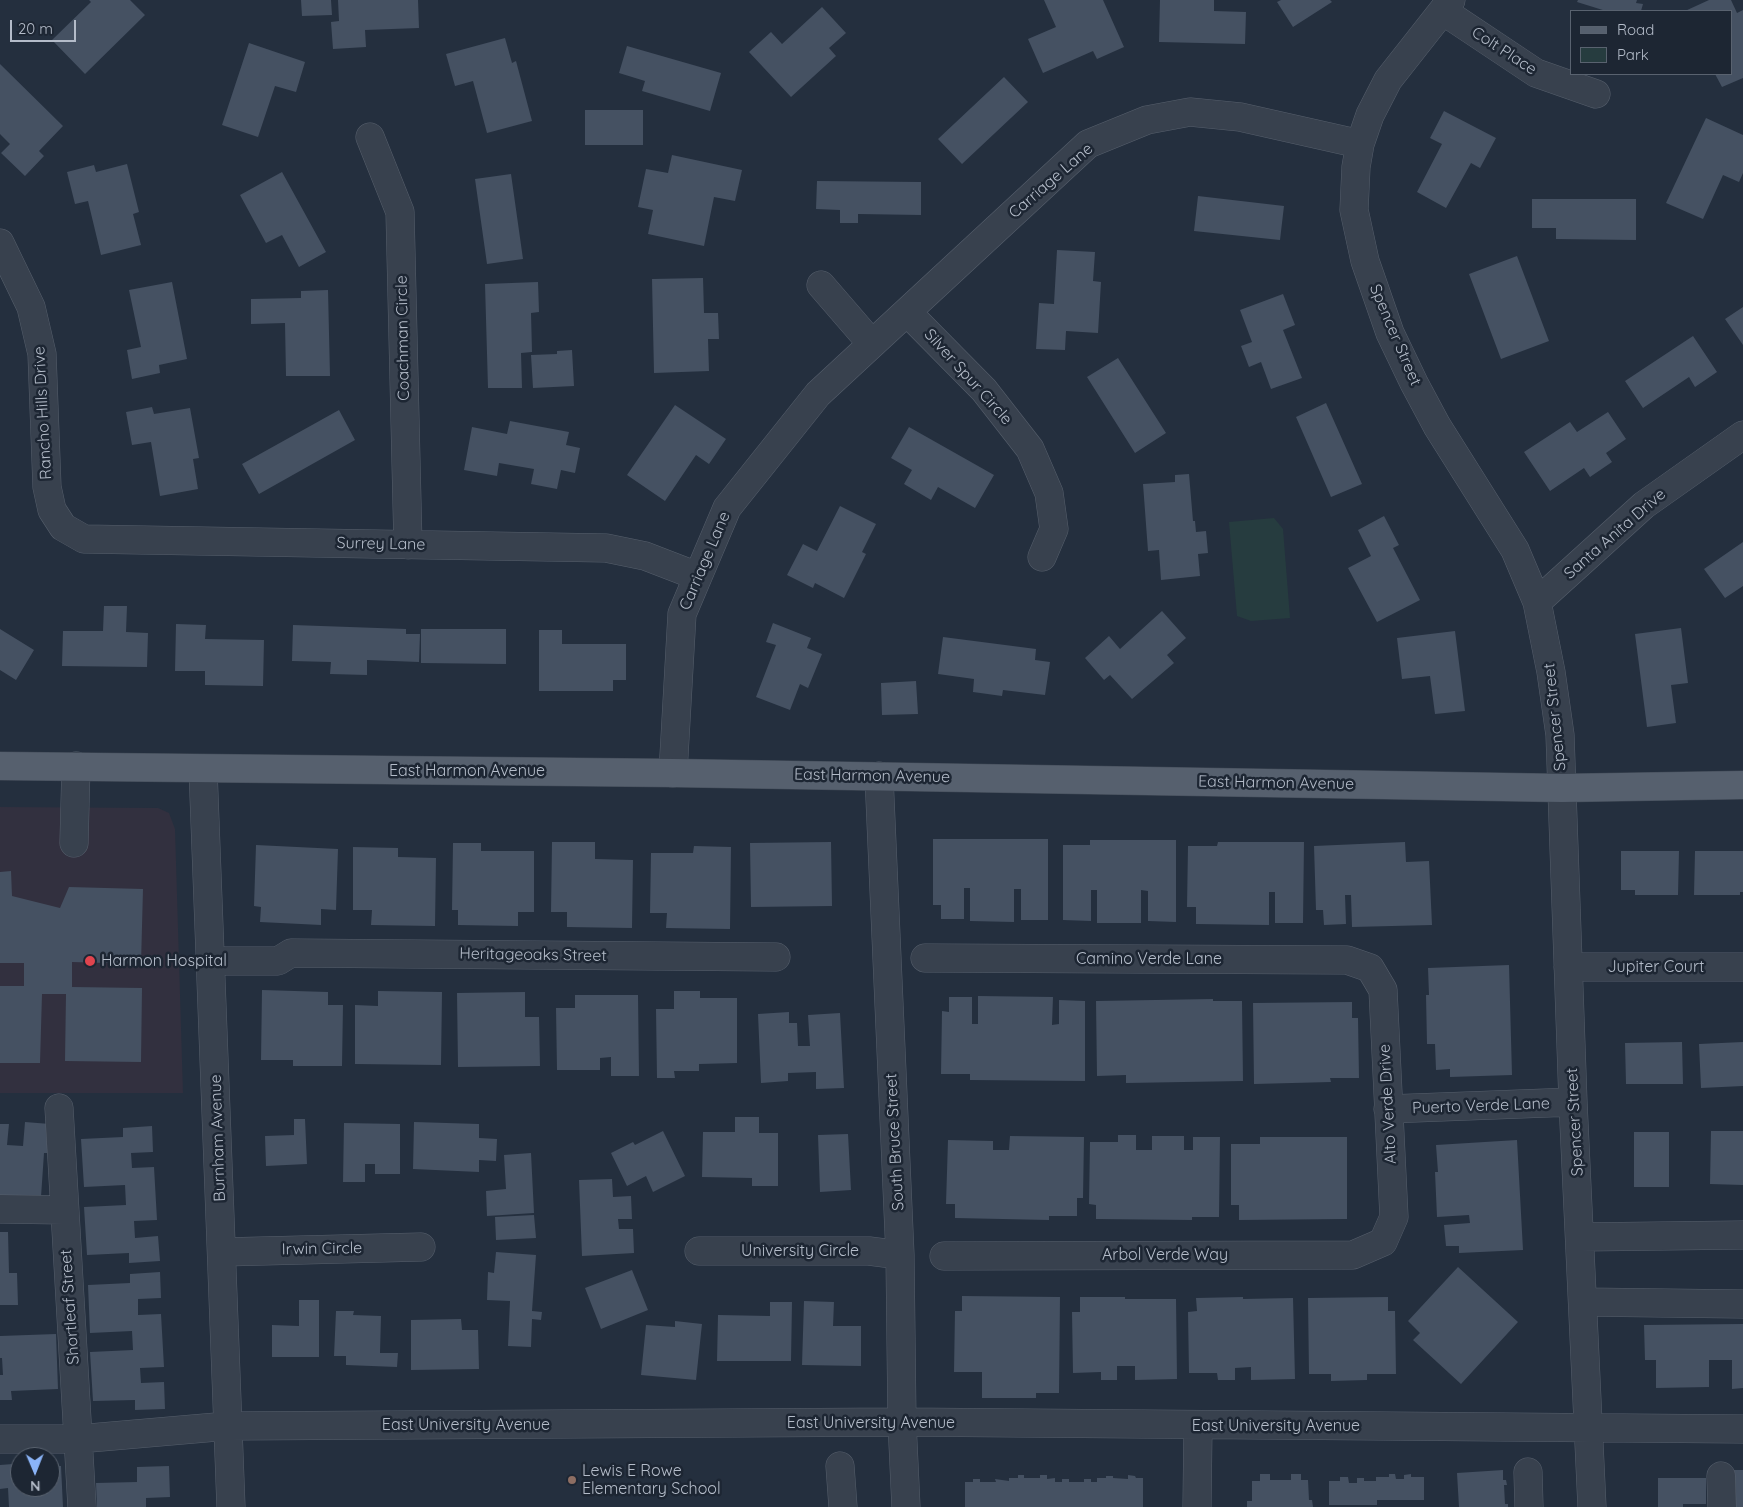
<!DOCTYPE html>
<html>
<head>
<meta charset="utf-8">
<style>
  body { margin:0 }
  #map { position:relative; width:1743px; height:1507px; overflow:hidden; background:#242f3e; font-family:Quicksand,sans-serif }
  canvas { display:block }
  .legend { position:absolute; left:1570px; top:10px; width:162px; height:65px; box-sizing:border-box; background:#1d2633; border:1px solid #59626f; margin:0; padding:6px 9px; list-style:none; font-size:15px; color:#b4bcc9 }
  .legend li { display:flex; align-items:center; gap:10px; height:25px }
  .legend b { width:25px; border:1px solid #59626f }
  .north { position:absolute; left:10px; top:1447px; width:50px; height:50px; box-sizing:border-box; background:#1d2633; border:1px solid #59626f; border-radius:50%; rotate:179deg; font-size:14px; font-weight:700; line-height:20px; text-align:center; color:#b4bcc9 }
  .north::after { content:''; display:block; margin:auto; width:18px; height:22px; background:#8ab4f8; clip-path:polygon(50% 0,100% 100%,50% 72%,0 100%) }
  .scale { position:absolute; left:10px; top:20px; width:66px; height:22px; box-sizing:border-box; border:2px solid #b4bcc9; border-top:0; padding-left:6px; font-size:15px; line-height:18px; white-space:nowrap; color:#b4bcc9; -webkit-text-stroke:4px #1d2633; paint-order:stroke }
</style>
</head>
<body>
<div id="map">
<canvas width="1743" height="1507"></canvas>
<ul class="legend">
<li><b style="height:6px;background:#56606e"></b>Road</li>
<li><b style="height:14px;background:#263c3f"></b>Park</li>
</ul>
<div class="north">N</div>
<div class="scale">20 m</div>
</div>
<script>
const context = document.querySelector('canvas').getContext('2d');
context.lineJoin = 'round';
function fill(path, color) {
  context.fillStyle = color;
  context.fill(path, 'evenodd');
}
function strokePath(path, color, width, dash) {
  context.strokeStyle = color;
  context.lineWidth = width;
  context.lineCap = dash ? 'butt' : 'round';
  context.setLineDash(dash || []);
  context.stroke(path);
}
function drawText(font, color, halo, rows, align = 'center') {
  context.font = font + ' Quicksand,sans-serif';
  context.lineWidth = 5;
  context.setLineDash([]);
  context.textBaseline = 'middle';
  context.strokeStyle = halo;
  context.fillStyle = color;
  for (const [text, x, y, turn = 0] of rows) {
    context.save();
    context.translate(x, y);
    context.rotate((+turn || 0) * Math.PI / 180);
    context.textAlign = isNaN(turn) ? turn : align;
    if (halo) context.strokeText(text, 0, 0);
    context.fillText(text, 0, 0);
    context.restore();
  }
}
const medical = new Path2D(`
  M0,807l158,1 11,5 6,16 8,264h-183z`);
const green = new Path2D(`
  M1274,518l9,11 7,89 -39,3 -14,-5 -8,-94z`);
const building = new Path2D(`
  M89,0h41l15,15 -60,59 -33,-34 39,-38z
  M301,0h30l1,15 -30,1z
  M338,0h80l1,28 -54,2 1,17 -33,2 -2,-27 8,-1z
  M1044,0h59l21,47 -27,12 -4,-8 -50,22 -15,-34 28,-12z
  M1160,0h54v11l32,1 -1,32 -86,-2z
  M1281,0h49l2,2 -39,25 -16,-25z
  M1578,0h59l-1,3 7,1 -2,7h-35l-29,-9z
  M1709,0h22l6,13 6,-3v68l-21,9 -7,-13h17v-63h-47z
  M822,7l24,26 -17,15 7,8 -45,41 -42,-45 22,-20 11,12z
  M505,38l7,25 4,-2 16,60 -45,12 -14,-52 -18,5 -9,-32z
  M249,43l56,19 -9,30 -21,-6 -17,51 -36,-12z
  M627,46l94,27 -11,38 -68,-20 3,-10 -26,-8z
  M0,64l63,62 -24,25 5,5 -19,20 -24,-23 9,-9 -10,-10z
  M1004,77l24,25 -66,62 -24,-25z
  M585,110h58v35h-58z
  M1444,111l52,27 -16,30 -9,-5 -25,45 -29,-16 25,-48 -12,-6z
  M1706,118l37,17v38l-4,9 -16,-7 -20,44 -37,-16z
  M672,155l70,15 -7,31 -21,-4 -10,49 -56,-12 5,-24 -15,-3 8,-38 22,4z
  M127,164l12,48 -6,2 8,31 -40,10 -13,-54 -13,3 -8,-32 27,-7 2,7z
  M282,172l44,80 -27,15 -17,-32 -16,8 -26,-48z
  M511,174l12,85 -36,5 -12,-85z
  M817,181l104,1v33l-63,-1v9h-18v-13l-24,-1z
  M1198,196l86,10 -4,34 -86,-9z
  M1532,199h104v41l-80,-1v-11h-24z
  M1057,250l38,2 -2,29 8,1 -3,51 -32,-2 -1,19 -29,-1 3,-46 15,1z
  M1517,256l32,85 -48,18 -32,-85z
  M703,278l1,35h14l1,26h-11l1,32 -55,2 -2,-94z
  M172,282l15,77 -28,6 1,8 -28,6 -5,-29 14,-3 -12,-57z
  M538,282l1,30 -8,1 1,39 -11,1 1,35h-34l-3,-104z
  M328,290l2,86h-44l-1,-53 -34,1v-25l50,-1v-7z
  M1283,294l12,31 -12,5 19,48 -31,11 -10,-27 -12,5 -8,-21 11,-4 -12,-32z
  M1743,307v38l-18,-26z
  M1693,336l24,36 -22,15 -6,-10 -46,31 -18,-27z
  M572,350l2,36 -41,2 -2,-33 26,-1v-3z
  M1118,358l48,75 -31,20 -48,-76z
  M1326,403l36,81 -31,13 -35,-80z
  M675,405l51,34 -17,25 -13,-9 -31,46 -38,-26z
  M152,407l2,7 36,-6 9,50 -6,1 5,30 -38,7 -9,-54 -19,3 -6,-33z
  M339,410l16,30 -96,54 -17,-30z
  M1608,412l18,27 -20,14 6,9 -22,15 -6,-9 -34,23 -26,-39 46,-30 7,10z
  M510,421l59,11 -3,13 14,3 -5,25 -14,-3 -4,19 -26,-5 3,-15 -35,-6 -2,13 -33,-6 8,-43 35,7z
  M909,427l85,48 -19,33 -37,-21 -7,13 -27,-16 8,-14 -21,-12z
  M1189,474l4,47h2l1,11 10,-1 2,22 -10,1 2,22 -39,4 -2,-30 -11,1 -5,-67 32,-2v-7z
  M840,506l36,18 -14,28 4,2 -22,44 -29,-15 -2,5 -26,-13 16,-31 14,7z
  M1384,516l15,29 -6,3 27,52 -43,22 -29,-54 23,-12 -13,-26z
  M1743,542v44l-18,12 -21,-29z
  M104,606h23l-1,26 22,1 -1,34 -85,-1 1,-35h40z
  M1162,611l24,27 -19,17 7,8 -42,36 -22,-24 -6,5 -19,-22 24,-22 11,13z
  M773,623l38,15 -4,10 15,6 -14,34 -8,-4 -10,26 -34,-13 20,-52 -10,-3z
  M176,624l30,1 -1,14 59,1 -1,46 -58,-1v-14h-30z
  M293,625l113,4v5h14l-1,28 -52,-2v15l-37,-1 1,-12 -39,-1z
  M1681,628l7,55 -17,2 5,38 -29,4 -12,-93z
  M0,629l34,21 -18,30 -16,-10z
  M421,629h85v35l-85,-1z
  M539,630h23v14h64v36h-13v11h-74z
  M1455,631l10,80 -30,3 -5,-38 -28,3 -5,-41z
  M943,637l93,12 -1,11 15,2 -5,33 -42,-5 -1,6 -29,-4 1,-13 -36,-5z
  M916,681l2,33 -36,1 -1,-32z
  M933,839h115v81h-27v-31h-7v33l-44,-1v-33h-6v31h-23v-14h-8z
  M1090,840h86v82l-28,-1v-30l-7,-1v33h-44v-33h-6v31l-28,-1v-75h27z
  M552,842h43v17l38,1 -1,68 -65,-1v-15h-16z
  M831,842l1,64 -81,1 -1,-64z
  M1218,842h86l-1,81h-28v-31h-6v33l-73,-1v-17h-9l1,-61h29z
  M1405,842l1,20 23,-1 3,64 -80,2 -1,-32h-6l1,29 -22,1 -1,-15h-7l-2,-64z
  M453,843h28v8h53v61h-16v14l-60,-1v-15h-6z
  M256,845l82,4 -2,61 -15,-1v16l-61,-3 1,-15 -7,-1z
  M694,846l37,1 -1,82 -64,-1 1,-15h-17l1,-60h42z
  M353,847l45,1v9l38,1 -1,68 -64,-1 1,-15h-19z
  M1621,851h58l-1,44h-43v-5h-14z
  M1695,851h48v41h-3v3h-46z
  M11,871l1,25 48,12 9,-21 74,2 -2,75 -69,-2v25l70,1 -1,74 -76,-1 1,-67h-24l-2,69h-40v-77h24v-23h-24v-91z
  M1509,965l3,110 -62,2v-8l-14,1 -1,-26h-8l-1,-49h3l-1,-27z
  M262,990l66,2v13h15l-1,61h-49v-6h-32z
  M378,991l64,1 -1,73 -86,-1v-59l23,1z
  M674,991h26v7h37v65l-38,1v7h-25l1,7h-18l-1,-69h18z
  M525,992v25h14l1,49 -82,1 -1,-74z
  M575,995h63l1,81h-28v-19l-11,1v12h-43l-1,-62h19z
  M978,996l75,1 -1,28 7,-1v-24l26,1v80l-115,-1v-6h-29l1,-63 7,1v-15h23v27h6z
  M1213,999v2h29l1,80 -117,2v-8l-29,1 -1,-75z
  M1352,1002v16h6l1,60h-29l1,4 -77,2 -1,-81z
  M789,1012v11h8l1,23h12l-2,-31 32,-2 4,75 -28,1v-17l-28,1v8l-27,2 -3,-69z
  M1682,1042l1,42h-57l-1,-41z
  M1743,1042v44l-42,2 -2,-44z
  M735,1117h24v16h19v53h-26v-8l-50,-1 1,-45h32z
  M294,1119h11l2,45 -41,2 -1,-30 29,-1z
  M25,1122l25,2 -1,29h-5l-3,44 -41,-2v-71h9l-2,21 16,1z
  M414,1122l65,2v14l18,1 -1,22 -17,-1v12l-66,-3z
  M344,1123l56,1v50h-25v-10h-10v18h-22z
  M152,1126l1,26 -22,1 1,15 22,-1 3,53 -23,1 1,17 23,-2 2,25 -31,2v-10l-42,2 -3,-48 42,-2 -1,-20 -41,2 -3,-48 42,-2v-9z
  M663,1131l22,45 -32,16 -7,-16 -19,10 -16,-33 22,-11 2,3z
  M1711,1131h32v54l-33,-1z
  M1634,1132h35v55h-35z
  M848,1134l3,56 -31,2 -2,-57z
  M1118,1135h18v15h16v-14h32v14h9v-13h27l-1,80h-27v3l-96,-1v-14l-7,-1 1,-62h28z
  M1010,1136l74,1 -1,61h-6v18h-28v4l-94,-2v-14h-9l2,-64 45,1v9h16z
  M1260,1137h87v82l-108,1v-15h-8v-61h29z
  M1517,1140l6,110 -64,3v-7h-13l-2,-21 26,-2 -1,-8 -32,2 -2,-45h3l-2,-27z
  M531,1153l3,60 -47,3 -1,-25 20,-2 -2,-34z
  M612,1179l1,18 18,-1 1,23h-14l1,10h14l1,24 -52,3 -3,-76z
  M534,1215l2,23 -40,2 -1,-23z
  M0,1232h8l1,41h8l1,32h-18z
  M496,1252l40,3 -4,56 10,1 -1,8 -9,-1 -1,28 -23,-1 2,-45 -23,-1 1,-28 6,1z
  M1458,1267l60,55 -57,62 -48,-44 7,-7 -12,-12z
  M632,1270l16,40 -47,19 -16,-41z
  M160,1272l1,26 -23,1v16l23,-1 3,53 -24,1 1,15 23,-1 1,27 -30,1v-10l-42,1 -3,-49 43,-2 -1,-19 -42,2 -2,-48 42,-2v-9z
  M962,1296l98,1 -1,96h-23v5h-54v-26h-28l1,-61h7z
  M1080,1297h45v2h51l1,80 -42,1v-14h-18v14h-16v-8l-28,1 -1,-61h8z
  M1243,1297v2l50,-1 2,81 -44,1v-13l-16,1v12h-17l-1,-7h-28l-1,-61 9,-1 -1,-13z
  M1388,1297v14h7l1,63h-29v6l-36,1v-7h-22l-1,-76z
  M299,1300h20v57h-47v-32l27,1z
  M804,1301l30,1 -1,24h28v40l-59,-1z
  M770,1302h22l-1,59h-74l1,-46 52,1z
  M336,1311h18l-1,4 28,1 -1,37h18l-1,14 -51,-2v-9h-12z
  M461,1319l1,11h16l1,39 -68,1v-50z
  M675,1321l27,3 -6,56 -55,-5 5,-50 29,2z
  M1743,1324v64l-11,1v-29h-23v27l-53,1v-28h-11l-1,-35z
  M56,1334l2,55 -47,2 1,9h-12v-25h3l-1,-17h-2v-22z
  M13,1464v4h7v19h30v-21h11l2,41h-54l-1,-19 -8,1v-24z
  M169,1466l1,31 -24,1v9h-49l-1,-24 41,-1v-15z
  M1503,1470v10h3l1,5h-3l1,19h3v3h-49l-2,-34z
  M1734,1470h9v37h-8z
  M1260,1474h10v6h21v-6h10v6h7l1,20h3l1,7h-66v-6h5v-20h8z
  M1389,1474h6l1,5h8v-4l7,-1v3h13v23h-47v5h-48v-24h11v-4h8l1,6h8v-5h7v3h12v-4h13z
  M1018,1475h6v3h16v-3h7v4l8,-1v4h7v-3h7v3h15v-3h7v3h6v-4h9v-2h7v2l15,1v-4l7,1 1,2h7v29h-178v-25h8v-3h7v3h16l-1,-3 14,2v-3h9z
  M1658,1478h48v26h-23v3h-25z`);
const minor = new Path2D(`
  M1451,0l-63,80 -18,35 -10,29 -4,23 -2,43 11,51 25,72 24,50 23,43 78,124 22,52 14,70 9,63 13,367 19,405
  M1443,11l93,62 60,21
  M370,137l30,75 8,333
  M0,243l31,64 11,47 5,133 5,23 11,17 21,12 522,9 39,8 52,20
  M821,285l51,59
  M907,312l77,78 46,59 19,44 5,36 -12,28
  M1537,602l107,-97 99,-70
  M203,769l28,738
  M673,773l9,-159 45,-106 91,-114 270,-250 59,-24 43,-8 50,5 120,27
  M879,776l21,479 2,167 4,85
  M74,843l2,-77
  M925,958l422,2 23,8 13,22 11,227 -11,25 -30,13 -409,1
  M211,961h67l13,-8 485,4
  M1568,967h175
  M59,1108l23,399
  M1388,1109l185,-7
  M0,1209l64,1
  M1581,1237l162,-2
  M699,1251h170l31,4
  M223,1252l198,-5
  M1583,1302l160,2
  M0,1439h78l150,-13 674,-4 841,7
  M840,1466l3,41
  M1528,1472l1,35
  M1721,1476l1,31
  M1197,1507l1,-81`);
const major = new Path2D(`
  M0,766l673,7 889,15 181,-3`);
const markers = [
  [90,961,6,"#e0444e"],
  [572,1480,5,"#8d6e63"]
];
const streetNames = [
  ["Colt Place",1504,51,33],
  ["Carriage Lane",1051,181,-41],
  ["Spencer Street",1395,335,67],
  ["Coachman Circle",403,338,-91],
  ["Silver Spur Circle",968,377,48],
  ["Rancho Hills Drive",43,413,-93],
  ["Santa Anita Drive",1615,534,-41],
  ["Surrey Lane",381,544,1],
  ["Carriage Lane",705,561,-67],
  ["Spencer Street",1555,717,-96],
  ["East Harmon Avenue",467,771],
  ["East Harmon Avenue",872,776,1],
  ["East Harmon Avenue",1276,783,1],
  ["Heritageoaks Street",533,955,1],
  ["Camino Verde Lane",1149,959],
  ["Jupiter Court",1656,967],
  ["Alto Verde Drive",1388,1104,-93],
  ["Puerto Verde Lane",1481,1106,-2],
  ["Spencer Street",1575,1122,-93],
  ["Burnham Avenue",218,1138,-92],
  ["South Bruce Street",895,1142,-93],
  ["Irwin Circle",322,1249,-1],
  ["University Circle",800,1251],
  ["Arbol Verde Way",1165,1255],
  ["Shortleaf Street",70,1307,-94],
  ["East University Avenue",871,1423],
  ["East University Avenue",466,1425],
  ["East University Avenue",1276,1426]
];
const poiNames = [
  ["Harmon Hospital",101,961],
  ["Lewis E Rowe",582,1471],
  ["Elementary School",582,1489]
];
fill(medical, '#32303f');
fill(green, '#263c3f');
fill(building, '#455162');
strokePath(minor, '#565f6c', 29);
strokePath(major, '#414a57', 29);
strokePath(minor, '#38414e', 28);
strokePath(major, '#56606e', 28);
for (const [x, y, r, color] of markers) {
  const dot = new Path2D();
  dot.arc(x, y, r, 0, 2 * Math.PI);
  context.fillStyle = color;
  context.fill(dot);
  strokePath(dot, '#1d2633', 2);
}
drawText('16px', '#b4bcc9', '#1d2633', streetNames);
drawText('16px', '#b4bcc9', '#1d2633', poiNames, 'left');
</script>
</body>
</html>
